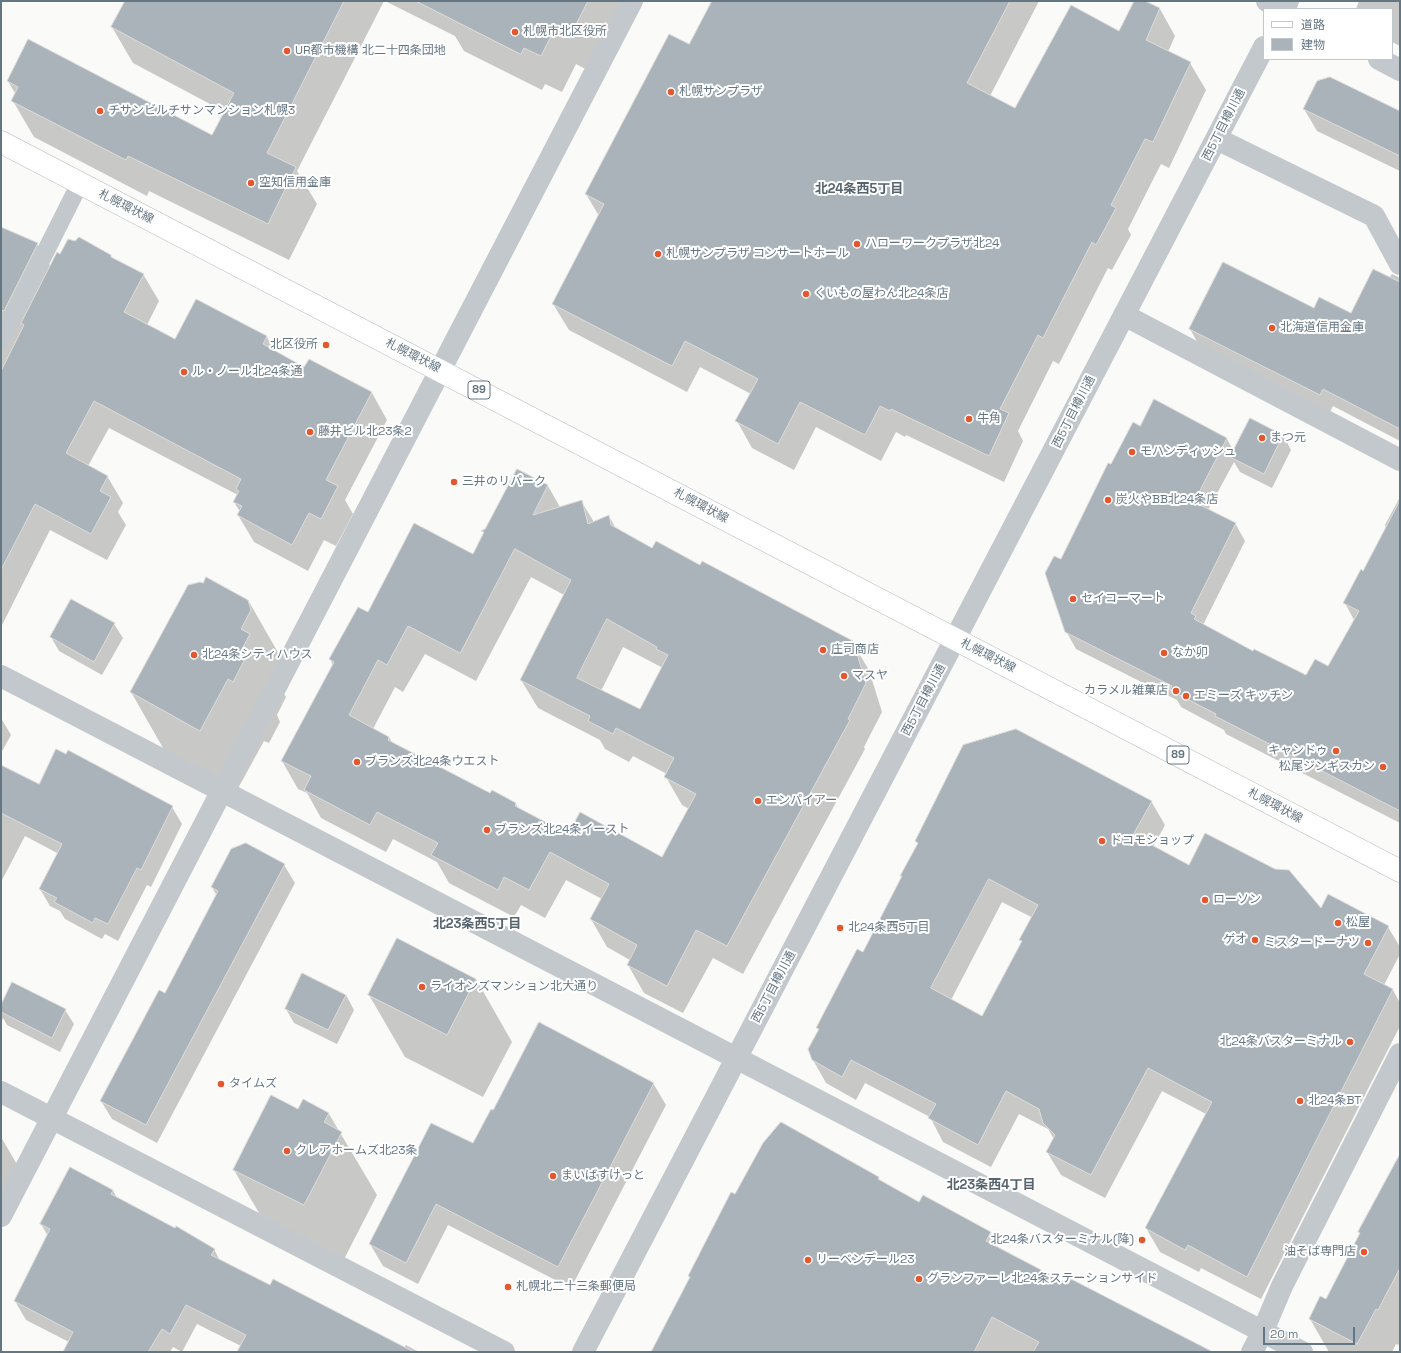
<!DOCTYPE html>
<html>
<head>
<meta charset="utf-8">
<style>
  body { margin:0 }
  #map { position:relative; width:1401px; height:1353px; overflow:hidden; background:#fafaf8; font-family:"Space Grotesk","Noto Sans JP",sans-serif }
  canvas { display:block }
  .frame { position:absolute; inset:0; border:2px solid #657683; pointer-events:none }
  .legend { position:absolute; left:1263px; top:8px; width:130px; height:52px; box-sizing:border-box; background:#fff; border:1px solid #c1c8cd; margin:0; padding:5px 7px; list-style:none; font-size:12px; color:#657683 }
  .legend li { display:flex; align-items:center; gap:8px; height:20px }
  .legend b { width:20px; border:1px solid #c1c8cd }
  .scale { position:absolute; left:1263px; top:1327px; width:92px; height:18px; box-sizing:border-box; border:2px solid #657683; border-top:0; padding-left:5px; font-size:12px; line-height:14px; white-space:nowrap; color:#657683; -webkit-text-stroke:3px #fff; paint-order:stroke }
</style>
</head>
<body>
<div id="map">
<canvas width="1401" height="1353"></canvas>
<div class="frame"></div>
<ul class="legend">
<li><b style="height:5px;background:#fff"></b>道路</li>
<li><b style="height:11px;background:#aab3b9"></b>建物</li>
</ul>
<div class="scale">20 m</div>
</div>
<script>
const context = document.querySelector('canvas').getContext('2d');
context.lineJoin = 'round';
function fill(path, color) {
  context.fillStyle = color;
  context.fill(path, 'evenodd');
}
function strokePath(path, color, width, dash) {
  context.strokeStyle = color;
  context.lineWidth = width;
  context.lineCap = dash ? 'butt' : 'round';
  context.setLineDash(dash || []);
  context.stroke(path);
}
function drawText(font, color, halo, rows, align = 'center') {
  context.font = font + ' "Space Grotesk","Noto Sans JP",sans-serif';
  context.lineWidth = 4;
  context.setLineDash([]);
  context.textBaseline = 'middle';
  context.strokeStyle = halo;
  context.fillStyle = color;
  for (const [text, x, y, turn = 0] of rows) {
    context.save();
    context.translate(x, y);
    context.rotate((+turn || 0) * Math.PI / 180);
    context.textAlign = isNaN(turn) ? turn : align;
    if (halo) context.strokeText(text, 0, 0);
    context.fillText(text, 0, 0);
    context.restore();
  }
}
const shadow = new Path2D(`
  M126,1h258l-87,170 20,33 -28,56 -140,-69 -2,5 -113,-59 -21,-36 3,-6 -8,-14 21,-41 184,96 12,-24 -92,-49 -21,-36z
  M385,1h242l-36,71 -15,-8 -14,28 -17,-8 -3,6 -78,-39 -9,-15z
  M713,1h326l-49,95 26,13 104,-76 15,-32h8l17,8 15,27 -7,16 22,11 16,27 -37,78 -8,-4 -33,65 3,6 -19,35 -4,-2 -49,96 -6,-3 -35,70 5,10 -19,41 -98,-47 -1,2 -9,-5 -15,29 -65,-34 -22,43 -42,-22 -15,-27 14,-27 -51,-27 -13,25 -118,-62 -16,-26 46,-88 -13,-22 103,-148z
  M1359,1h41v45l-8,-4v-33h-36z
  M1304,109l96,3v59l-83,-40z
  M1,228l36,16 14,23 9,-12 50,1 2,2 31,16 16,27 -12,24 29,15 20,-40 71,37 8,15 30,16 67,25 15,27 -42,80 8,14 -17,32 -12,-6 -16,31 -54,-29 -16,-27 2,-3 -6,-10 4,-7 -129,-67 -21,38 19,10 16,27 -5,9 8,13 -19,35 -57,-30 -49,97z
  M1392,274l8,4v163l-67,-35 -3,6 -130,-65 -10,-18 124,-20 38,5 37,-36z
  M1154,400l73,39 7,13 49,-17 8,15 -19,38 -32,-16 -6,-10 -26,48 27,13 10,18 -42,84 51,27 53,25 21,-9 26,-48 -9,-17 19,-31 23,-44 -2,-3 15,-28v326l-174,-89 -2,-4 -43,-23 -4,-7 -101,-51 -10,-18 -5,-71 51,-94 28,-39z
  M518,470l30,16 12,21 21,-6 13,21 15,-6 7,13 37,21 47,17 152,75 17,28 13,42 -18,35 1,2 -122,225 -30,-16 -30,55 -39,-20 -16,-28 2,-5 -23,-13 -16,-28 11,-20 -36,-19 -21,38 -24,-13 -7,12 -65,-34 -12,-21 -44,-23 -7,13 -65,-34 -14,-25 -9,-4 -16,-28 51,-96 -3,-6 39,-45 104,-59 11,-21 -1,-3 3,-1zM531,577l33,18 -43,85 17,28 62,32 5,9 24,13 4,-6 34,18 -1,3 16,28 7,4 -26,50 -95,-23 -49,-27 -3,-5 -23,-12 -2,3 -98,-51 -4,-7 -16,-8 22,-42 8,5 22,-38 51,27zM623,647l40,21 -23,43 -39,-20z
  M248,600l36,63 -5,23 7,11 -9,18 3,7 -11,21 -5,-2 -28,51 -69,-37 -36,-63z
  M114,624l9,14 -21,37 -43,-24 -8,-14z
  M1,718l10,17 -10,18z
  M1,766l38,19 133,22 10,17 -31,63 -4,-2 -29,56 -13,-7 -3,5 -37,-20 -5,-8 -10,-5 -10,-17 19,-35 -34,-18 -24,46z
  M1151,801l14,24 -12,22 36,19 132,43 67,18 12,20v7l-16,31 9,5 7,13v23l-139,273 -60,-31 -2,4 -39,-20 -14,-24 60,-114 -44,-23 -57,107 -44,-23 -14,-23 7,-13 -6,-10 -29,-15 -28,53 -48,-25 -13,-25 -65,-34 -9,17 -30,-17 -13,-23 6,-29 -2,-3 46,-75 55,-109 -2,-3zM1002,902l31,16 -12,22 1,3 -39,74 -32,-17z
  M284,865l11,18 -138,260 -45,-24 -11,-18 65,-107 51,-98 -5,-9z
  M476,979l36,63 -29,55 -78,-40 -36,-62z
  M346,995l8,15 -17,34 -43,-21 -8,-14z
  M1,998l2,4 62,8 9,14 -14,28 -53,-27 -4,-7 -2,4z
  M653,1083l13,22 -95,183 -123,-63 -30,59 -35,-18 -13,-22 104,-99z
  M298,1110l31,4 48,81 -37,72 -70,-35 -36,-62z
  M1,1137l21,36 -21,41z
  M1400,1156v188l-1,1 -3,-1 -4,8h-63l-19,-33 16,-19 34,-66 -1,-2z
  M878,1177l3,5 38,21 71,30 9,16 204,103h-551l80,-158 4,2z
  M113,1190l4,9 97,50 6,12 184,87 2,-3 13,7h-181l3,-6 -44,-22 -15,28 -9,-5 -3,5h-106l5,-10 -43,-22 -11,-19 33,-65 -7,-12z`);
const building = new Path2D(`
  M125,1h219l-77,152 29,14 -28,57 -140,-68 -2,4 -115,-59 7,-14 -11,-6 21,-42 184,96 22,-42 -123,-66z
  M416,1h172l-18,35 -15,-8 -14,28 -17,-8 -3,6z
  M712,1h298l-43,82 48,25 56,-103 48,26 15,-30h11l15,7 -14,32 45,22 -38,80 -8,-3 -34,66 5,3 -20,37 -4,-3 -49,96 -5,-3 -38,74 9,4 -20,43 -98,-47 -1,2 -10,-5 -15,29 -65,-33 -22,42 -43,-23 23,-42 -73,-38 -13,25 -120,-62 52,-100 -19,-10 84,-160 20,10z
  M1330,77l70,34v45l-97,-47 14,-28z
  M1,227l37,16 -34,68 -3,-1z
  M79,237l32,18v2l33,17 -20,38 51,27 21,-40 71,37 -4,8 41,23 5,-8 63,33 -46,88 12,6 -17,33 -12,-6 -17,32 -55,-30 5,-9 -9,-4 6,-11 -3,-2 5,-10 -147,-78 -28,52 42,23 -8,15 11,6 -20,37 -56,-30 -34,66v-199l23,-46 -3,-2 36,-71 3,2 8,-15 7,2z
  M1223,262l91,46 5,-11 32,16 22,-44 27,13v147l-77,-40 -3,6 -131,-66z
  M1154,399l73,39 -33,64 42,21 -45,90 5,3 -2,3 59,32 1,-2 52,26 9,-16 13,7 31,-55 -16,-8 18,-34 2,2 37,-71v311l-185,-95 1,-2 -46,-24 2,-4 -107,-54 -20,-59 9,-17 7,3 47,-96 3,1 22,-42 7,4z
  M1250,418l33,17 -19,39 -34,-17z
  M517,469l31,16 -15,30 49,-15 6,24 21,-9 2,10 41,23 4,-7 44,24 2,-4 151,80 13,42 -18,36 2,1 -123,226 -31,-16 -29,56 -40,-21 10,-20 -47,-26 19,-35 -59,-32 -21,38 -25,-13 -6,13 -67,-35 7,-12 -61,-31 -7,13 -66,-35 7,-14 -30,-15 53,-99 -5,-3 29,-52 10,5 46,-89 59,31 11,-22 -3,-1 4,-2zM515,549l56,31 -51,100 70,36 -2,5 25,13 3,-6 58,30 -10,19 32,17 -34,63 -82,-45 -12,22 -53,-28 1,-3 -24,-13 -2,3 -102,-53 1,-3 -40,-22 29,-55 9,5 21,-39 52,27zM607,619l50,28 -1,2 12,6 -28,54 -63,-31z
  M206,577l42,23 3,10 -10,19 9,5 -11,21 6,4 -12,23 -5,-3 -28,52 -70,-39 58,-107 12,-3 3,1z
  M71,599l44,24 -21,39 -44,-25z
  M1016,729l136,72 -19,34 56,30 16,-32 70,36 14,1 32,38 7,-14 61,32 -25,48 29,15 -146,288 -59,-32 -3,5 -40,-22 67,-126 -64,-34 -57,107 -45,-23 9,-17 -12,-12 -4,-14 -33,-18 -28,54 -50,-27 8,-14 -85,-44 -9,17 -30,-17 -4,-11 11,-20 -3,-1 41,-79 6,3 39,-76h-2l18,-33 -3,-2 48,-96zM989,879l49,26 -19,35 3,1 -40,75 -51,-28z
  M56,749l10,5 2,-4 105,56 -32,64 -4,-2 -29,56 -13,-6 -2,5 -39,-21 3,-4 -18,-9 23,-45 -61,-31v-48l38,19z
  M246,843l39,21 -139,261 -46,-24 59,-111 6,3 53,-102 -7,-4 20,-38z
  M397,938l79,41 -29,56 -79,-40z
  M302,973l44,22 -18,35 -43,-21z
  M12,982l54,27 -14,29 -51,-26v-7z
  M539,1022l115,61 -96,184 -122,-63 -30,59 -37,-19 62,-121 42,20 18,-34 2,1z
  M271,1095l27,14 5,-10 26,14 -5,9 18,10 -38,73 -71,-35z
  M781,1122l98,55 -1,2 41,23 4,-7 68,37 -5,9 82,43 3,-5 142,73h-180l6,-10 -47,-25 -18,35h-323l39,-75 -2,-1 43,-84 4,2 28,-51z
  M1400,1154v114l-22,42 -2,-1 -19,35 -48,-25 11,-23 6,3 34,-66 -2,-1z
  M70,1167l43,23 -2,4 64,34 1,-2 39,23 -4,6 59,30 3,-6 141,73h-177l9,-17 -60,-30 -16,29 -8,-5 -14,23h-85l10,-20 -59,-31 36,-72 -10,-5z`);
const service = new Path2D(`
  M1,340l79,-157`);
const minor = new Path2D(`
  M1267,1l15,8
  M1379,59l21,11
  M1217,139l157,77 26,48
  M1124,315l276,145
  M1,676l1301,676
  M1,1092l503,260
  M1,1216l631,-1215`);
const tertiary = new Path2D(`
  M1284,9l4,-8
  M583,1352l681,-1305
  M1252,1352l11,-21 19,-45 118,-232`);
const primary = new Path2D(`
  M1,142l1399,729`);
const markers = [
  [515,32,4,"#e4572e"],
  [287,51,4,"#e4572e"],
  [671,92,4,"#e4572e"],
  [100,111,4,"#e4572e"],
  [251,183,4,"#e4572e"],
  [857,244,4,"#e4572e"],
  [658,254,4,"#e4572e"],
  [806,294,4,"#e4572e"],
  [1272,328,4,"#e4572e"],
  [326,345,4,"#e4572e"],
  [184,372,4,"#e4572e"],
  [969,419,4,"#e4572e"],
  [310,432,4,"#e4572e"],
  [1262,438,4,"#e4572e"],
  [1132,452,4,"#e4572e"],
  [454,482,4,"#e4572e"],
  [1108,500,4,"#e4572e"],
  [1073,599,4,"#e4572e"],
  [823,650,4,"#e4572e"],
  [1164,653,4,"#e4572e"],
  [194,655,4,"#e4572e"],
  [844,676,4,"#e4572e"],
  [1176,691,4,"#e4572e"],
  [1186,696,4,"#e4572e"],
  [1336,751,4,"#e4572e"],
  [357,762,4,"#e4572e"],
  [1383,767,4,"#e4572e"],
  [758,801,4,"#e4572e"],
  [487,830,4,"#e4572e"],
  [1102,841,4,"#e4572e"],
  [1205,900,4,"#e4572e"],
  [1338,923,4,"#e4572e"],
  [840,928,4,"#e4572e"],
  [1255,940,4,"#e4572e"],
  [1368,943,4,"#e4572e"],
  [422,987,4,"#e4572e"],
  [1350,1042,4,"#e4572e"],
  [221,1084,4,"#e4572e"],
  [1300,1101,4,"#e4572e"],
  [287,1151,4,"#e4572e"],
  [553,1176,4,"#e4572e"],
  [1142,1240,4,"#e4572e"],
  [1364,1252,4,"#e4572e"],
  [808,1260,4,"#e4572e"],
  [919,1279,4,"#e4572e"],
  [508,1287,4,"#e4572e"]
];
const shields = [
  [479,390,22],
  [1178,755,22]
];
const shieldNames = [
  ["89",479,390],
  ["89",1178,755]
];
const poiNames = [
  ["札幌市北区役所",523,32],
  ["UR都市機構 北二十四条団地",295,51],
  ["札幌サンプラザ",679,92],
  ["チサンビルチサンマンション札幌3",108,111],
  ["空知信用金庫",259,183],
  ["ハローワークプラザ北24",865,244],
  ["札幌サンプラザ コンサートホール",666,254],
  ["くいもの屋わん北24条店",814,294],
  ["北海道信用金庫",1280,328],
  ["北区役所",318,345,"right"],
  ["ル・ノール北24条通",192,372],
  ["牛角",977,419],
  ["藤井ビル北23条2",318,432],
  ["まつ元",1270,438],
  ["モハンディッシュ",1140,452],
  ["三井のリパーク",462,482],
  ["炭火やBB北24条店",1116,500],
  ["セイコーマート",1081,599],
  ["庄司商店",831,650],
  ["なか卯",1172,653],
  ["北24条シティハウス",202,655],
  ["マスヤ",852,676],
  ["カラメル雑菓店",1168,691,"right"],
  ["エミーズ キッチン",1194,696],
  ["キャンドゥ",1328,751,"right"],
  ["ブランズ北24条ウエスト",365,762],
  ["松尾ジンギスカン",1375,767,"right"],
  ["エンパイアー",766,801],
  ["ブランズ北24条イースト",495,830],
  ["ドコモショップ",1110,841],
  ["ローソン",1213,900],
  ["松屋",1346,923],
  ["北24条西5丁目",848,928],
  ["ゲオ",1247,940,"right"],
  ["ミスタードーナツ",1360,943,"right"],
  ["ライオンズマンション北大通り",430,987],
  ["北24条バスターミナル",1342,1042,"right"],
  ["タイムズ",229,1084],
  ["北24条BT",1308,1101],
  ["クレアホームズ北23条",295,1151],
  ["まいばすけっと",561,1176],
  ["北24条バスターミナル(降)",1134,1240,"right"],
  ["油そば専門店",1356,1252,"right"],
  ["リーベンデール23",816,1260],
  ["グランファーレ北24条ステーションサイド",927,1279],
  ["札幌北二十三条郵便局",516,1287]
];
const streetNames = [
  ["西5丁目樽川通",1224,125,-63],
  ["札幌環状線",126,207,27],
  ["札幌環状線",413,356,27],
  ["西5丁目樽川通",1074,412,-63],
  ["札幌環状線",701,506,28],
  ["札幌環状線",988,656,27],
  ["西5丁目樽川通",924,700,-62],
  ["札幌環状線",1275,806,28],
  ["西5丁目樽川通",774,987,-62]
];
const neighbourhoodNames = [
  ["北24条西5丁目",859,189],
  ["北23条西5丁目",477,924],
  ["北23条西4丁目",991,1185]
];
fill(shadow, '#0003');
fill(building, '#aab3b9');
strokePath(building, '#dcdcda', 1);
strokePath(primary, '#b5babe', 23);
strokePath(service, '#c3c8cc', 18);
strokePath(minor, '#c3c8cc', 22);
strokePath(tertiary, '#c3c8cc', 22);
strokePath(primary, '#fff', 22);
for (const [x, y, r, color] of markers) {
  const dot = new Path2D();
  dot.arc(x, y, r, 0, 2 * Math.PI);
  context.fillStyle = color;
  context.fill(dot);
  strokePath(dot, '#fff', 1.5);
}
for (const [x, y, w] of shields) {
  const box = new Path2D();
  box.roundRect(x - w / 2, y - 9, w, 18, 3);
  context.fillStyle = '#fff';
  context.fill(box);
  strokePath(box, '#657683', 1);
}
drawText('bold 11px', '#657683', null, shieldNames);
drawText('12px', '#657683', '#fff', poiNames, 'left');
drawText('12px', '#657683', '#fff', streetNames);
drawText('bold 13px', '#57646e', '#fff', neighbourhoodNames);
</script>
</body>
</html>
